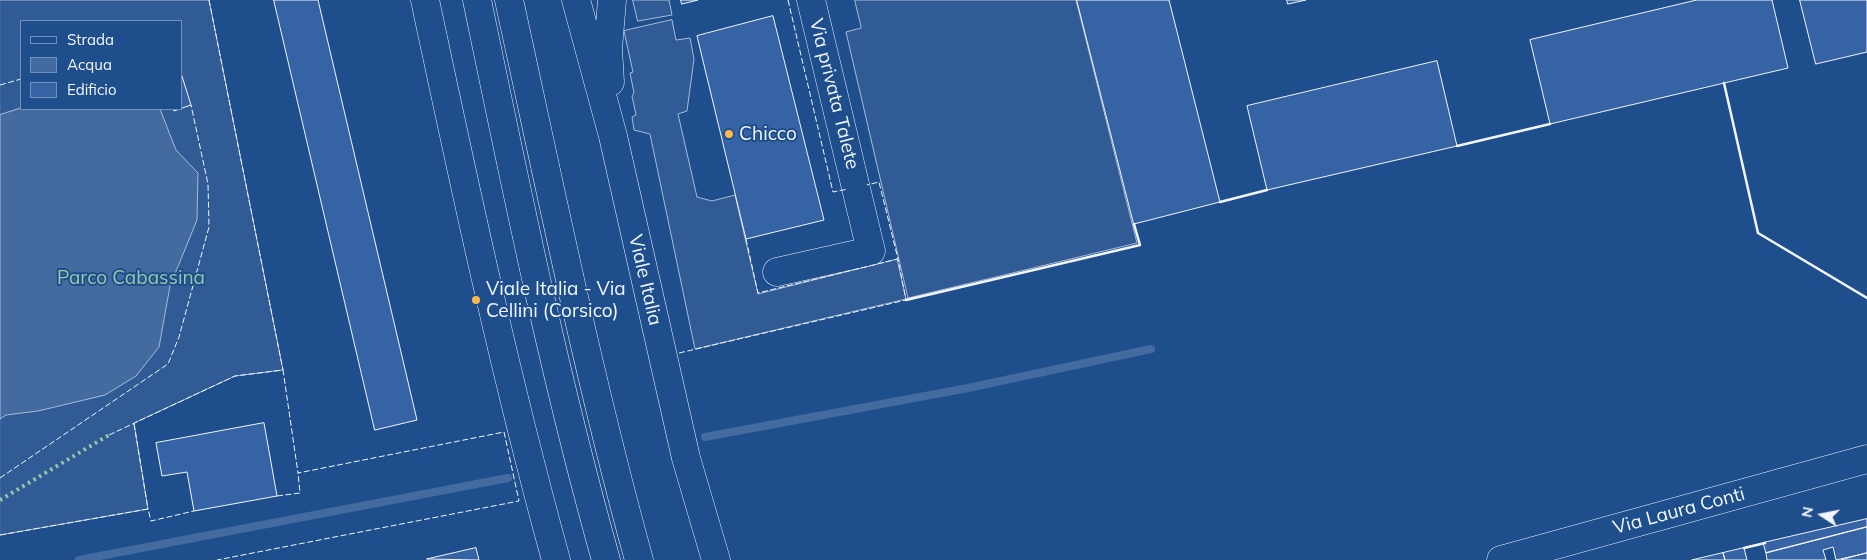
<!DOCTYPE html>
<html>
<head>
<meta charset="utf-8">
<style>
  body { margin:0 }
  #map { position:relative; width:1867px; height:560px; overflow:hidden; background:#1f4e8c; font-family:Mulish,sans-serif }
  canvas { display:block }
  .legend { position:absolute; left:20px; top:20px; width:162px; height:90px; box-sizing:border-box; background:#1f4e8c; border:1px solid #7391ba; margin:0; padding:6px 9px; list-style:none; font-size:15px; color:#f2f6ff }
  .legend li { display:flex; align-items:center; gap:10px; height:25px }
  .legend b { width:25px; border:1px solid #7391ba }
  .north { position:absolute; left:1797px; top:490px; width:50px; height:50px; -webkit-text-stroke:4px #1f4e8c; paint-order:stroke; rotate:281deg; font-size:14px; font-weight:700; line-height:20px; text-align:center; color:#f2f6ff }
  .north::after { content:''; display:block; margin:auto; width:18px; height:22px; background:#f2f6ff; clip-path:polygon(50% 0,100% 100%,50% 72%,0 100%) }
</style>
</head>
<body>
<div id="map">
<canvas width="1867" height="560"></canvas>
<ul class="legend">
<li><b style="height:6px;background:#1f4e8c"></b>Strada</li>
<li><b style="height:14px;background:#446ba0"></b>Acqua</li>
<li><b style="height:14px;background:#3563a3"></b>Edificio</li>
</ul>
<div class="north">N</div>
</div>
<script>
const context = document.querySelector('canvas').getContext('2d');
context.lineJoin = 'round';
function fill(path, color) {
  context.fillStyle = color;
  context.fill(path, 'evenodd');
}
function strokePath(path, color, width, dash) {
  context.strokeStyle = color;
  context.lineWidth = width;
  context.lineCap = dash ? 'butt' : 'round';
  context.setLineDash(dash || []);
  context.stroke(path);
}
function drawText(font, color, halo, rows, align = 'center') {
  context.font = font + ' Mulish,sans-serif';
  context.lineWidth = 4;
  context.setLineDash([]);
  context.textBaseline = 'middle';
  context.strokeStyle = halo;
  context.fillStyle = color;
  for (const [text, x, y, turn = 0] of rows) {
    context.save();
    context.translate(x, y);
    context.rotate((+turn || 0) * Math.PI / 180);
    context.textAlign = isNaN(turn) ? turn : align;
    if (halo) context.strokeText(text, 0, 0);
    context.fillText(text, 0, 0);
    context.restore();
  }
}
const built = new Path2D(`
  M0,0h209l74,370 -48,6 -101,47 14,86 -148,26zM21,21h160v88h-160z
  M633,0h36l3,15 -34,6z
  M855,0h221l61,243 -229,55 -62,-266 15,-4z
  M672,20l4,20 14,-2 4,21 -7,52 -9,3 19,83 15,4 23,-6 23,99 139,-35 9,40 -211,50 -45,-215 -16,-4 -2,-13 4,-2 -4,-19 2,-3 -4,-20 3,-1 -9,-41z`);
const water = new Path2D(`
  M21,108l139,1 16,41 22,23 -1,47 -27,66 -11,61 -23,29 -31,19 -67,16 -32,4 -6,4v-304z`);
const stream = new Path2D(`
  M705,437l263,-49 183,-39
  M79,560l429,-82`);
const building = new Path2D(`
  M274,0h44l99,420 -42,10z
  M681,0h17l-16,4z
  M1077,0h92l51,202 -86,22z
  M1287,0h19l-18,4z
  M1697,0h75l16,68 -238,56 -20,-84z
  M1800,0h67v52l-51,12z
  M773,16l51,204 -78,19 -49,-203z
  M1437,61l20,85 -190,44 -20,-84z
  M181,73l10,32 -17,6 -1,-2h8z
  M264,423l13,73 -83,15 -7,-39 -25,4 -6,-33z
  M1867,519v8l-101,26 -3,-10z
  M1867,527v26l-31,7 -3,-13 -10,3 3,10h-59l-1,-7z
  M476,548l3,12 -52,-1z
  M1744,548l3,12h-22l-2,-7z
  M1723,553l2,7h-33z
  M1867,553v7h-26z`);
const minor = new Path2D(`
  M425,0c40,188 80,375 131,560
  M576,0l37,136 73,322 30,102
  M610,82l-2,-33 4,-49
  M777,272l94,-21 -60,-251
  M1501,560l366,-101`);
const major = new Path2D(`
  M477,0c39,188 77,375 129,560
  M509,0c41,187 79,375 130,560`);
const hedge = new Path2D(`
  M0,500l109,-65`);
const fence = new Path2D(`
  M209,0l74,370
  M788,0l45,192 15,-3
  M0,85l21,-6
  M746,239l12,54 140,-34 -19,-77 -12,3
  M679,353l227,-53 -8,-41
  M134,424l14,85
  M109,435l126,-59 48,-6 15,103 206,-41 15,69 -302,59
  M0,478l168,-114 11,-27 30,-110 -1,-43 -17,-79
  M277,496l23,-3 -2,-20
  M0,535l148,-26 3,12 43,-10`);
const wall = new Path2D(`
  M1724,83l34,150 109,65
  M1457,146l93,-22
  M1220,202l47,-12
  M906,300l234,-55 -6,-21
  M1744,548l21,-5`);
const markers = [
  [729,134,5,"#ffb74d"],
  [476,300,5,"#ffb74d"]
];
const streetNames = [
  ["Via privata Talete",834,94,76],
  ["Viale Italia",645,280,77],
  ["Via Laura Conti",1679,511,-15]
];
const poiNames = [
  ["Chicco",739,134],
  ["Viale Italia - Via",486,289],
  ["Cellini (Corsico)",486,311]
];
const parkNames = [
  ["Parco Cabassina",131,278]
];
fill(built, '#305b95');
strokePath(built, '#a8bbd7', 1);
fill(water, '#446ba0');
strokePath(water, '#a8bbd7', 1);
strokePath(stream, '#446ba0', 8);
fill(building, '#3563a3');
strokePath(building, '#f2f6ff', 1);
strokePath(minor, '#f2f6ff', 29);
strokePath(major, '#f2f6ff', 29);
strokePath(minor, '#1f4e8c', 28);
strokePath(major, '#1f4e8c', 28);
strokePath(hedge, '#97c8a6', 4, [2.5, 4]);
strokePath(fence, '#f2f6ff', 1, [6, 2.5]);
strokePath(wall, '#f2f6ff', 2.5);
for (const [x, y, r, color] of markers) {
  const dot = new Path2D();
  dot.arc(x, y, r, 0, 2 * Math.PI);
  context.fillStyle = color;
  context.fill(dot);
  strokePath(dot, '#1f4e8c', 2);
}
drawText('19px', '#f2f6ff', '#1f4e8c', streetNames);
drawText('19px', '#f2f6ff', '#1f4e8c', poiNames, 'left');
drawText('19px', '#97c8a6', '#1f4e8c', parkNames);
</script>
</body>
</html>
